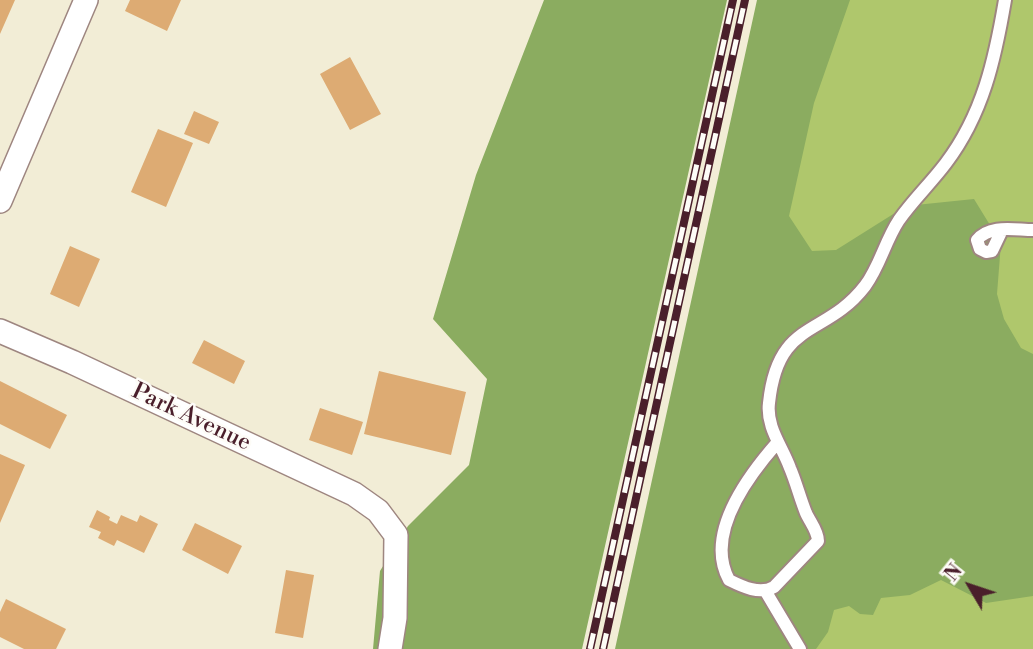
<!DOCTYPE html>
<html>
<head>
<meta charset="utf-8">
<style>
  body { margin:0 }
  #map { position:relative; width:1033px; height:649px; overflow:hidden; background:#f2edd6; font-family:"Libre Bodoni",serif }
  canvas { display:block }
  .north { position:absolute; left:935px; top:551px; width:70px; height:70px; -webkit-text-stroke:5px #fdfcf7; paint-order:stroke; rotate:309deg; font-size:19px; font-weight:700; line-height:28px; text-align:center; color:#4a1f2b }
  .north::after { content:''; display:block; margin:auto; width:24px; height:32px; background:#4a1f2b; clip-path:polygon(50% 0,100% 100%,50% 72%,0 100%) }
</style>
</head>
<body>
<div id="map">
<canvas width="1033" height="649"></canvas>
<div class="north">N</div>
</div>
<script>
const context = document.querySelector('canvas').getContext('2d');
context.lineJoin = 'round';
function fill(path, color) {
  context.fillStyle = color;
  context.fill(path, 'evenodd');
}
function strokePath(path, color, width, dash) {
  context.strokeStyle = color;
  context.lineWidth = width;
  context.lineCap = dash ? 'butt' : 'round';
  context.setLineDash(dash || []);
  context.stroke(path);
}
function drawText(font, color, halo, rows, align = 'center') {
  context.font = font + ' "Libre Bodoni",serif';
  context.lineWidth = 5;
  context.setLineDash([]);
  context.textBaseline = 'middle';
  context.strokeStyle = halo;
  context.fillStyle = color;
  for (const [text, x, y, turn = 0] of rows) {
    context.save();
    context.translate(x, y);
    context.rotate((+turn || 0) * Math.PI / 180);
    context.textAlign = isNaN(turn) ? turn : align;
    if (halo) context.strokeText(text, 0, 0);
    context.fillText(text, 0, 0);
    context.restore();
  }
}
const green = new Path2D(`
  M833,0h200v649h-319l-16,-8z`);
const forest = new Path2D(`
  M544,0h183l-145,649h-209l7,-78 28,-45 61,-61 18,-86 -54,-60 43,-144z
  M757,0h93l-36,103 -25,113 23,35 24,-1 70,-44 68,-7 27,44 -4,51 7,25 17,29 12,6v242l-47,7 -45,-23 -31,15 -29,3 -8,17 -13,-1 -11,-8 -15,4 -6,22 -12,17h-201z`);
const building = new Path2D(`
  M0,0h15l-15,34z
  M130,0h51l-14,31 -42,-20z
  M350,57l31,57 -31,16 -30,-56z
  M194,111l25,11 -10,22 -25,-10z
  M158,129l35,14 -27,64 -35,-15z
  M70,246l30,13 -21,48 -29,-13z
  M204,340l41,21 -11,23 -42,-21z
  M379,371l87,21 -15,63 -87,-21z
  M0,381l67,34 -17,34 -50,-25z
  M320,408l43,14 -11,33 -43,-15z
  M0,454l25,11 -25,58z
  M97,510l13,7 -1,3 8,4 4,-9 16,7 3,-7 18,9 -14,29 -27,-13 -3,6 -16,-8 3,-6 -12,-5z
  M195,523l47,23 -14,28 -46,-24z
  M286,570l28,5 -11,63 -28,-5z
  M6,599l60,30 -10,20h-32l-24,-12v-25z`);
const lane = new Path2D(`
  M1002,230l-10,21 -6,1 -6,-3 -3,-9c13,-16 38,-10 56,-10
  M777,443c-29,33 -73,91 -48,137 14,7 31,15 45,7l44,-46c0,-10 -8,-19 -12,-28 -6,-15 -10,-31 -16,-45 -8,-22 -24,-41 -21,-65 9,-85 56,-65 96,-117 15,-20 20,-45 34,-66 14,-20 32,-37 47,-57 37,-49 49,-104 59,-163
  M766,592l34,57`);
const street = new Path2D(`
  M0,201l86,-201
  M0,331l72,31 282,132 24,17 18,24 -1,83 -5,31`);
const rail = new Path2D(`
  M590,649l143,-649
  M603,649l142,-649`);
const streetNames = [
  ["Park Avenue",191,418,25]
];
fill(green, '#afc76c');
fill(forest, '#8bac60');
fill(building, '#ddab73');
strokePath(lane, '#9e8680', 16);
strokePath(street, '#9e8680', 26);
strokePath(lane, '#fff', 12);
strokePath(street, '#fff', 23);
strokePath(rail, '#4a1f2b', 8);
strokePath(rail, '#fdfcf7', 5, [16]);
drawText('23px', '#4a1f2b', '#fdfcf7', streetNames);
</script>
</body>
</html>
